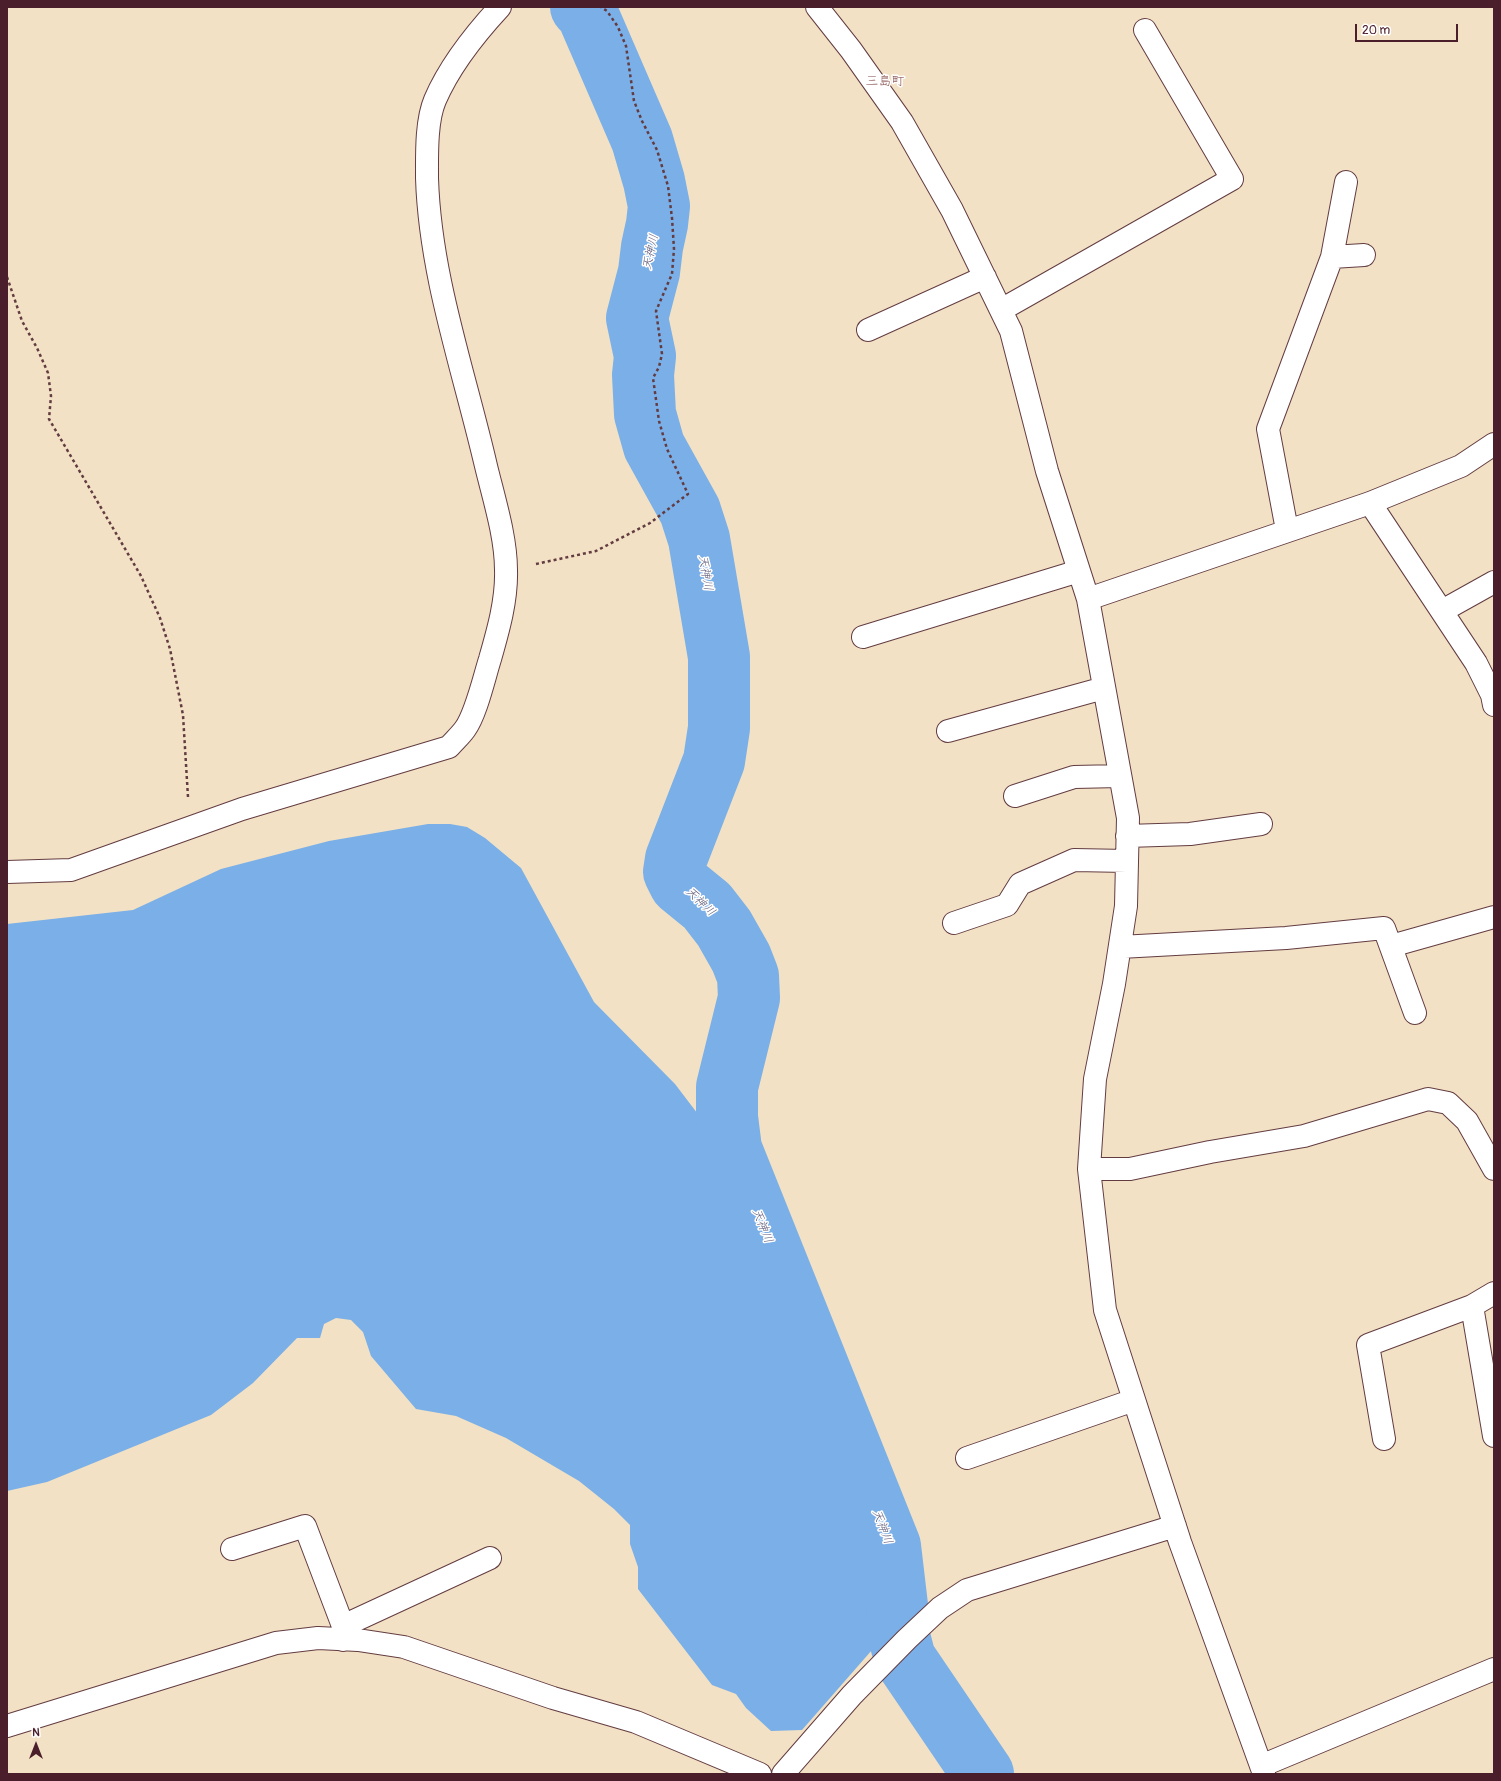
<!DOCTYPE html>
<html>
<head>
<meta charset="utf-8">
<style>
  body { margin:0 }
  #map { position:relative; width:1501px; height:1781px; overflow:hidden; background:#f2e1c4; font-family:Pangolin,sans-serif }
  canvas { display:block }
  .frame { position:absolute; inset:0; border:8px solid #4a1f2b; pointer-events:none }
  .north { position:absolute; left:16px; top:1725px; width:40px; height:40px; -webkit-text-stroke:3px #fff; paint-order:stroke; rotate:0deg; font-size:11px; font-weight:700; line-height:16px; text-align:center; color:#4a1f2b }
  .north::after { content:''; display:block; margin:auto; width:14px; height:18px; background:#4a1f2b; clip-path:polygon(50% 0,100% 100%,50% 72%,0 100%) }
  .scale { position:absolute; left:1355px; top:24px; width:103px; height:18px; box-sizing:border-box; border:2px solid #4a1f2b; border-top:0; padding-left:5px; font-size:12px; line-height:14px; white-space:nowrap; color:#4a1f2b; -webkit-text-stroke:3px #fff; paint-order:stroke }
</style>
</head>
<body>
<div id="map">
<canvas width="1501" height="1781"></canvas>
<div class="frame"></div>
<div class="north">N</div>
<div class="scale">20 m</div>
</div>
<script>
const context = document.querySelector('canvas').getContext('2d');
context.lineJoin = 'round';
function fill(path, color) {
  context.fillStyle = color;
  context.fill(path, 'evenodd');
}
function strokePath(path, color, width, dash) {
  context.strokeStyle = color;
  context.lineWidth = width;
  context.lineCap = dash ? 'butt' : 'round';
  context.setLineDash(dash || []);
  context.stroke(path);
}
function drawText(font, color, halo, rows, align = 'center') {
  context.font = font + ' Pangolin,"Klee One",sans-serif';
  context.lineWidth = 3;
  context.setLineDash([]);
  context.textBaseline = 'middle';
  context.strokeStyle = halo;
  context.fillStyle = color;
  for (const [text, x, y, turn = 0] of rows) {
    context.save();
    context.translate(x, y);
    context.rotate((+turn || 0) * Math.PI / 180);
    context.textAlign = isNaN(turn) ? turn : align;
    if (halo) context.strokeText(text, 0, 0);
    context.fillText(text, 0, 0);
    context.restore();
  }
}
const water = new Path2D(`
  M428,824h22l17,3 18,11 36,30 73,134 81,82 32,42 76,193 82,193 11,32 10,90 -84,96 -31,1 -25,-23 -10,-14 -24,-9 -74,-96v-22l-8,-23v-19l-16,-16 -35,-28 -73,-43 -50,-22 -40,-7 -45,-53 -8,-24 -12,-12 -15,-2 -12,6 -4,14h-23l-44,45 -42,32 -164,67 -40,9v-567l126,-14 88,-41 108,-28z`);
const river = new Path2D(`
  M581,7l6,6 55,127 12,41 5,25 -2,18 -5,23 -3,25 -12,46 8,38 -2,19 2,39 9,32 36,65 9,28 20,118v71l-5,33 -38,98 -2,13 6,12 27,22 17,22 17,30 7,18 1,22 -22,89v30l4,32 159,397 8,68v18l7,27 78,115`);
const path = new Path2D(`
  M7,277l15,44 15,27 11,25 3,23 -2,23 92,157 19,42 10,31 13,66 5,82
  M536,564l60,-13 54,-28 38,-29 -21,-45 -8,-28 -6,-43 6,-11 3,-13 -6,-43 16,-37 2,-25 -2,-31 -4,-32 -11,-36 -15,-29 -8,-20 -8,-55 -8,-19 -11,-16 -6,-4`);
const minor = new Path2D(`
  M817,7l34,43 51,72 50,88 59,121 36,140 41,128 40,219 -2,88 -12,78 -19,95 -6,90 16,141 75,232 84,232
  M1332,257l14,-75
  M1001,310l231,-131 -87,-149
  M868,330l117,-53
  M1370,503l106,160 16,32 2,10
  M1287,530l-19,-101 64,-172 32,-2
  M1088,599l282,-96 91,-37 33,-22
  M1442,611l52,-29
  M863,637l216,-66
  M948,731l156,-43
  M1015,796l59,-19 46,-1
  M1127,836l63,-2 71,-10
  M7,872l64,-2 171,-61 207,-62c5,-6 11,-11 16,-18 11,-15 19,-51 25,-70 8,-28 17,-59 16,-89 0,-33 -12,-71 -20,-104 -22,-95 -56,-190 -59,-288 0,-23 -1,-57 8,-78 15,-35 40,-66 65,-93
  M954,923l53,-18 13,-21 54,-24 53,1
  M1391,946l103,-29
  M1120,947l166,-9 98,-10 31,85
  M1089,1169h41l80,-17 94,-16 124,-37 20,4 19,18 27,48
  M1472,1306l22,130
  M1384,1439l-16,-94 104,-39 22,-13
  M967,1458l167,-58
  M232,1549l73,-23 38,100v14
  M343,1626l147,-68
  M7,1726l269,-83 42,-5 40,2 46,7 149,51 83,24 124,52
  M1261,1766l233,-97
  M783,1774l69,-79 55,-56 33,-31 27,-18 208,-64`);
const waterNames = [
  ["天神川",651,252,-78],
  ["天神川",705,573,80],
  ["天神川",700,902,44],
  ["天神川",762,1226,68],
  ["天神川",882,1527,69]
];
const quarterNames = [
  ["三島町",885,82]
];
fill(water, '#7aafe8');
strokePath(river, '#7aafe8', 62);
strokePath(minor, '#633c42', 24);
strokePath(path, '#633c42', 2.5, [3, 3]);
strokePath(minor, '#fff', 22);
drawText('italic 12px', '#5d5977', '#fff', waterNames);
drawText('13px', '#884f4f', '#fff', quarterNames);
</script>
</body>
</html>
